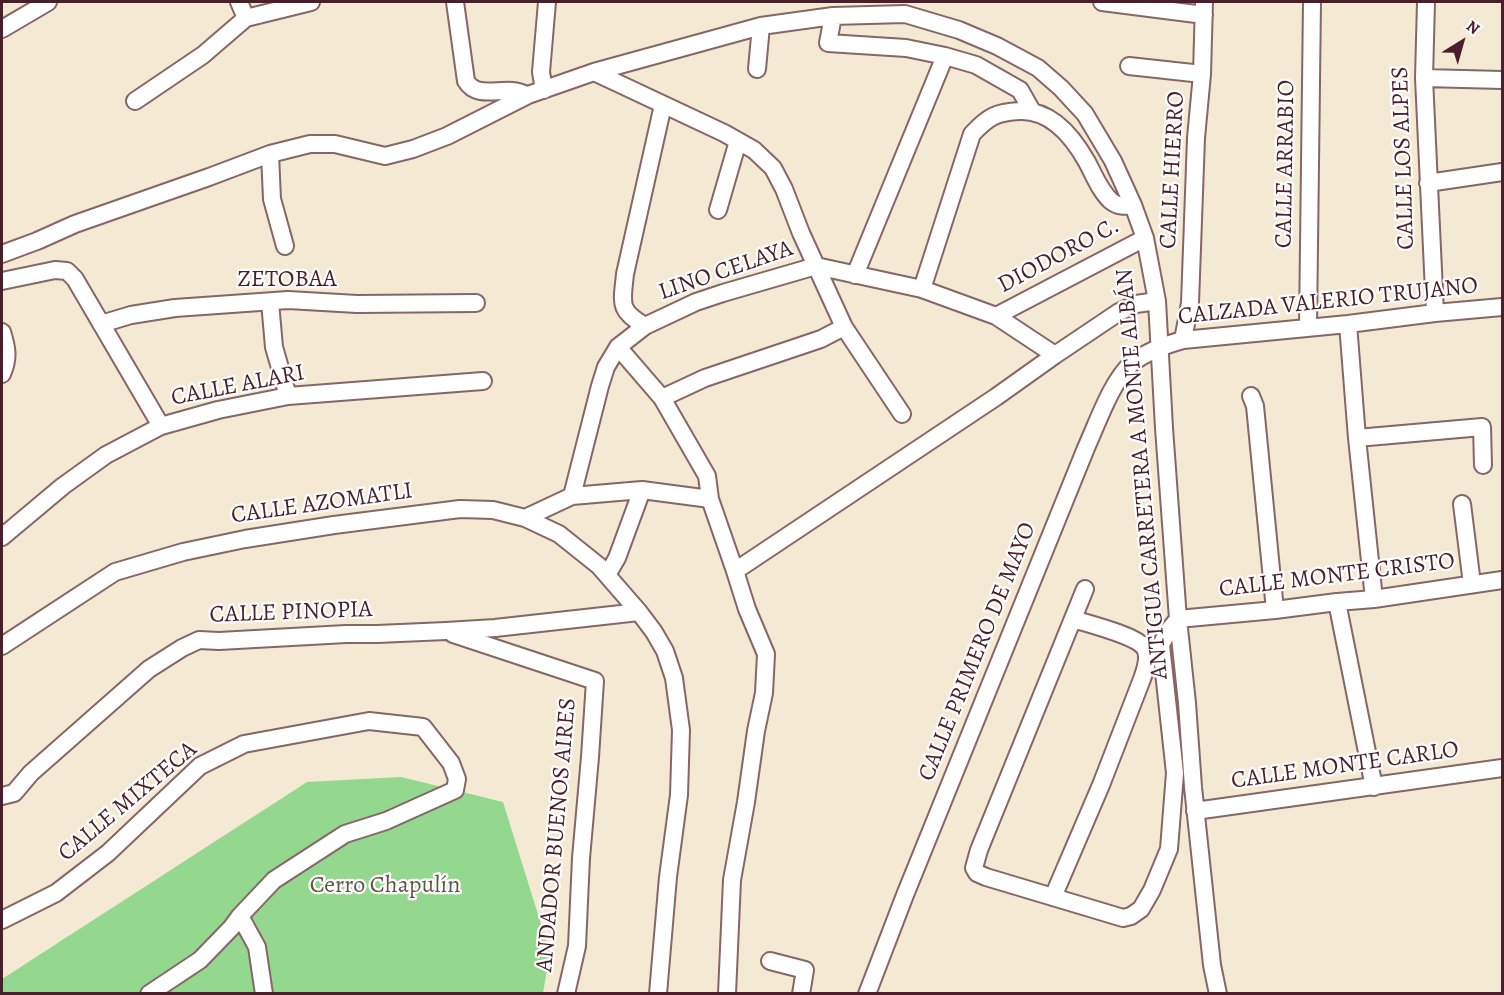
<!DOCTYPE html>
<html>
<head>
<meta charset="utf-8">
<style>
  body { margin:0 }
  #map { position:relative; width:1504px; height:995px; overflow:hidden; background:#f4e9d3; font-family:Alegreya,serif }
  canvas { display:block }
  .frame { position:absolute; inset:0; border:3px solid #4a1f2b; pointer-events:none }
  .north { position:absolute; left:1432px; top:12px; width:60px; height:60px; -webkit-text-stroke:4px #fff; paint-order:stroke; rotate:37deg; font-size:16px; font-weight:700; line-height:24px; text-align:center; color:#4a1f2b }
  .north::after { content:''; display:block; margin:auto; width:21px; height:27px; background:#4a1f2b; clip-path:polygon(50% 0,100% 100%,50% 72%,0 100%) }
</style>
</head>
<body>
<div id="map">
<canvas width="1504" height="995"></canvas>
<div class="frame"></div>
<div class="north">N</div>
</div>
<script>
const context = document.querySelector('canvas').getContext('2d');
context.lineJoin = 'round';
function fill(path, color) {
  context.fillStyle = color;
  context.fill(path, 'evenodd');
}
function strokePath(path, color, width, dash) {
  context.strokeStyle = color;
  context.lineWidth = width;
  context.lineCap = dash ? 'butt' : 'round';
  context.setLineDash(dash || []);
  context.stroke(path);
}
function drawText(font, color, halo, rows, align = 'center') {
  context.font = font + ' Alegreya,serif';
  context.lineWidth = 4.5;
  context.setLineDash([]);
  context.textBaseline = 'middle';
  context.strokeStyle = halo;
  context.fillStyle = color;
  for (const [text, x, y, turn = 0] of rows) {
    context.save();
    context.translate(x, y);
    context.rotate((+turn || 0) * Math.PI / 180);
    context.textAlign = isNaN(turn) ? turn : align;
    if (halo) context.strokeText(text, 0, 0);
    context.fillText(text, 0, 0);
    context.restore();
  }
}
const green = new Path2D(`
  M401,777l102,25 47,151 -7,40 -541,1v-15l305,-197z`);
const minor = new Path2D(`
  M239,2l7,16
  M455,2l11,79c10,17 31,8 47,10 5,0 10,3 15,4
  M1102,2l102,13
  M1426,2l-2,76 11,235
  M833,16l-5,27 78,5 39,8 31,9 44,25 12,21
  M2,29l46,-27
  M1129,66l73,8
  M757,69l4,-43
  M594,72l130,61 30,17 19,18 11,21 17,44 43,94 58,87
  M1424,78l78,2
  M544,90l-3,-18 6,-70
  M135,101l68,-46 43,-37 65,-16
  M270,154l2,45 13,47
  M1428,183l74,-11
  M718,210l20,-69
  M2,254l35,-13 38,-17 134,-47 61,-23 40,-10h25l50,12 28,-7 34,-13 81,-41 66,-23 167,-46 72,-10 72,-2 54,16 38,16 41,22 23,20 24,26 28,47 20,44 12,33 12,63 7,127 14,191 9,84 6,84 19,178 6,29
  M855,275l90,-219
  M2,281l53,-11 12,1 8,8 86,147
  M922,289l50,-155c16,-17 24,-22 48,-23 31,-1 53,26 67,51 7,13 13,29 24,39 7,6 14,5 22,4
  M270,302l4,45 14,49
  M996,316l149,-78
  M101,324l30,-9 44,-7 113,-8 69,4 119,-1
  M1348,324l9,114 17,161
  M645,326c-27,-16 -23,-22 -20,-52l38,-169
  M1308,327l4,-325
  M2,332c5,16 7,26 0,42
  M1183,340l7,-37 6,-165 6,-64 2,-72
  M618,347l44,51 45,78 3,23 25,72 12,38 19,45 -2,39 -8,38 -10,71 -14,78 -5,114
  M1251,396l4,10 20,204
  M662,398l43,-20 116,-39 23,-12
  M1357,438l125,-11 1,38
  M572,496l28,-110 6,-19 12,-20 27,-21 51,-24 27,-9 93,-27 106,23 74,27 59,39
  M1462,504l10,80
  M525,518l47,-22 70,-6 68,9
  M2,537l61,-51 43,-31 55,-29 57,-16 70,-14 195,-15
  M735,571l261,-174 59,-42 64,-43 17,-8 21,-3
  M607,575l10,-17 25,-68
  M1085,589l-106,261 -5,18 3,5 9,4 137,41 8,-2 10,-7 11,-19 17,-41 6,-76 -14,-128 7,-14 10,-12 97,-9 62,-8 37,-3 128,-19
  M1337,602l37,185
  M453,634l142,47 -5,76 -9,101 -4,88 -11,48
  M2,646l113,-74 68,-20 62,-13 89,-14 126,-16 33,1 32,8 34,16 40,32 40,46 15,20 11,19 9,27 7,52 -2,65 -11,82 -10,117
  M2,796l12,-3 17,-20 118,-104 33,-21 17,-8 20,1 127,-7h31l69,-3 49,-3 144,-16
  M1195,811l307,-43
  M1053,897l48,-112 41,-106c3,-9 9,-23 2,-32 -10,-12 -55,-23 -71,-28
  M240,916l17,31 7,47
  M2,920l54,-27 52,-40 92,-87 44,-22 125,-23 54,6 28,36 6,16 -2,11 -69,31 -41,13 -71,46 -34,36 -8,11 -32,33 -51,34
  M770,961l35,9 -4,24
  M867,994l38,-99 181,-447c11,-24 26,-68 46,-85 15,-12 33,-18 51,-23l165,-16 87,-11 67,-6`);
const streetNames = [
  ["CALLE LOS ALPES",1404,158,-92],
  ["CALLE ARRABIO",1286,164,-89],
  ["CALLE HIERRO",1173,170,-87],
  ["DIODORO C.",1059,256,-28],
  ["LINO CELAYA",726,271,-19],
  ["ZETOBAA",287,280],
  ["CALZADA VALERIO TRUJANO",1328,302,-6],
  ["CALLE ALARI",238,386,-11],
  ["ANTIGUA CARRETERA A MONTE ALBÁN",1143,474,-95],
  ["CALLE AZOMATLI",322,504,-8],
  ["CALLE MONTE CRISTO",1337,576,-7],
  ["CALLE PINOPIA",291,613,-2],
  ["CALLE PRIMERO DE MAYO",978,652,-68],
  ["CALLE MONTE CARLO",1345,766,-8],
  ["CALLE MIXTECA",128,802,-40],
  ["ANDADOR BUENOS AIRES",557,835,-85]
];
const parkNames = [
  ["Cerro Chapulín",385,886]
];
fill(green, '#94d890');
strokePath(minor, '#866666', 20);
strokePath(minor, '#fff', 16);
drawText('24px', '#4a1f2b', '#fff', streetNames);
drawText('24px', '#605649', '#fff', parkNames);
</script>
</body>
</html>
